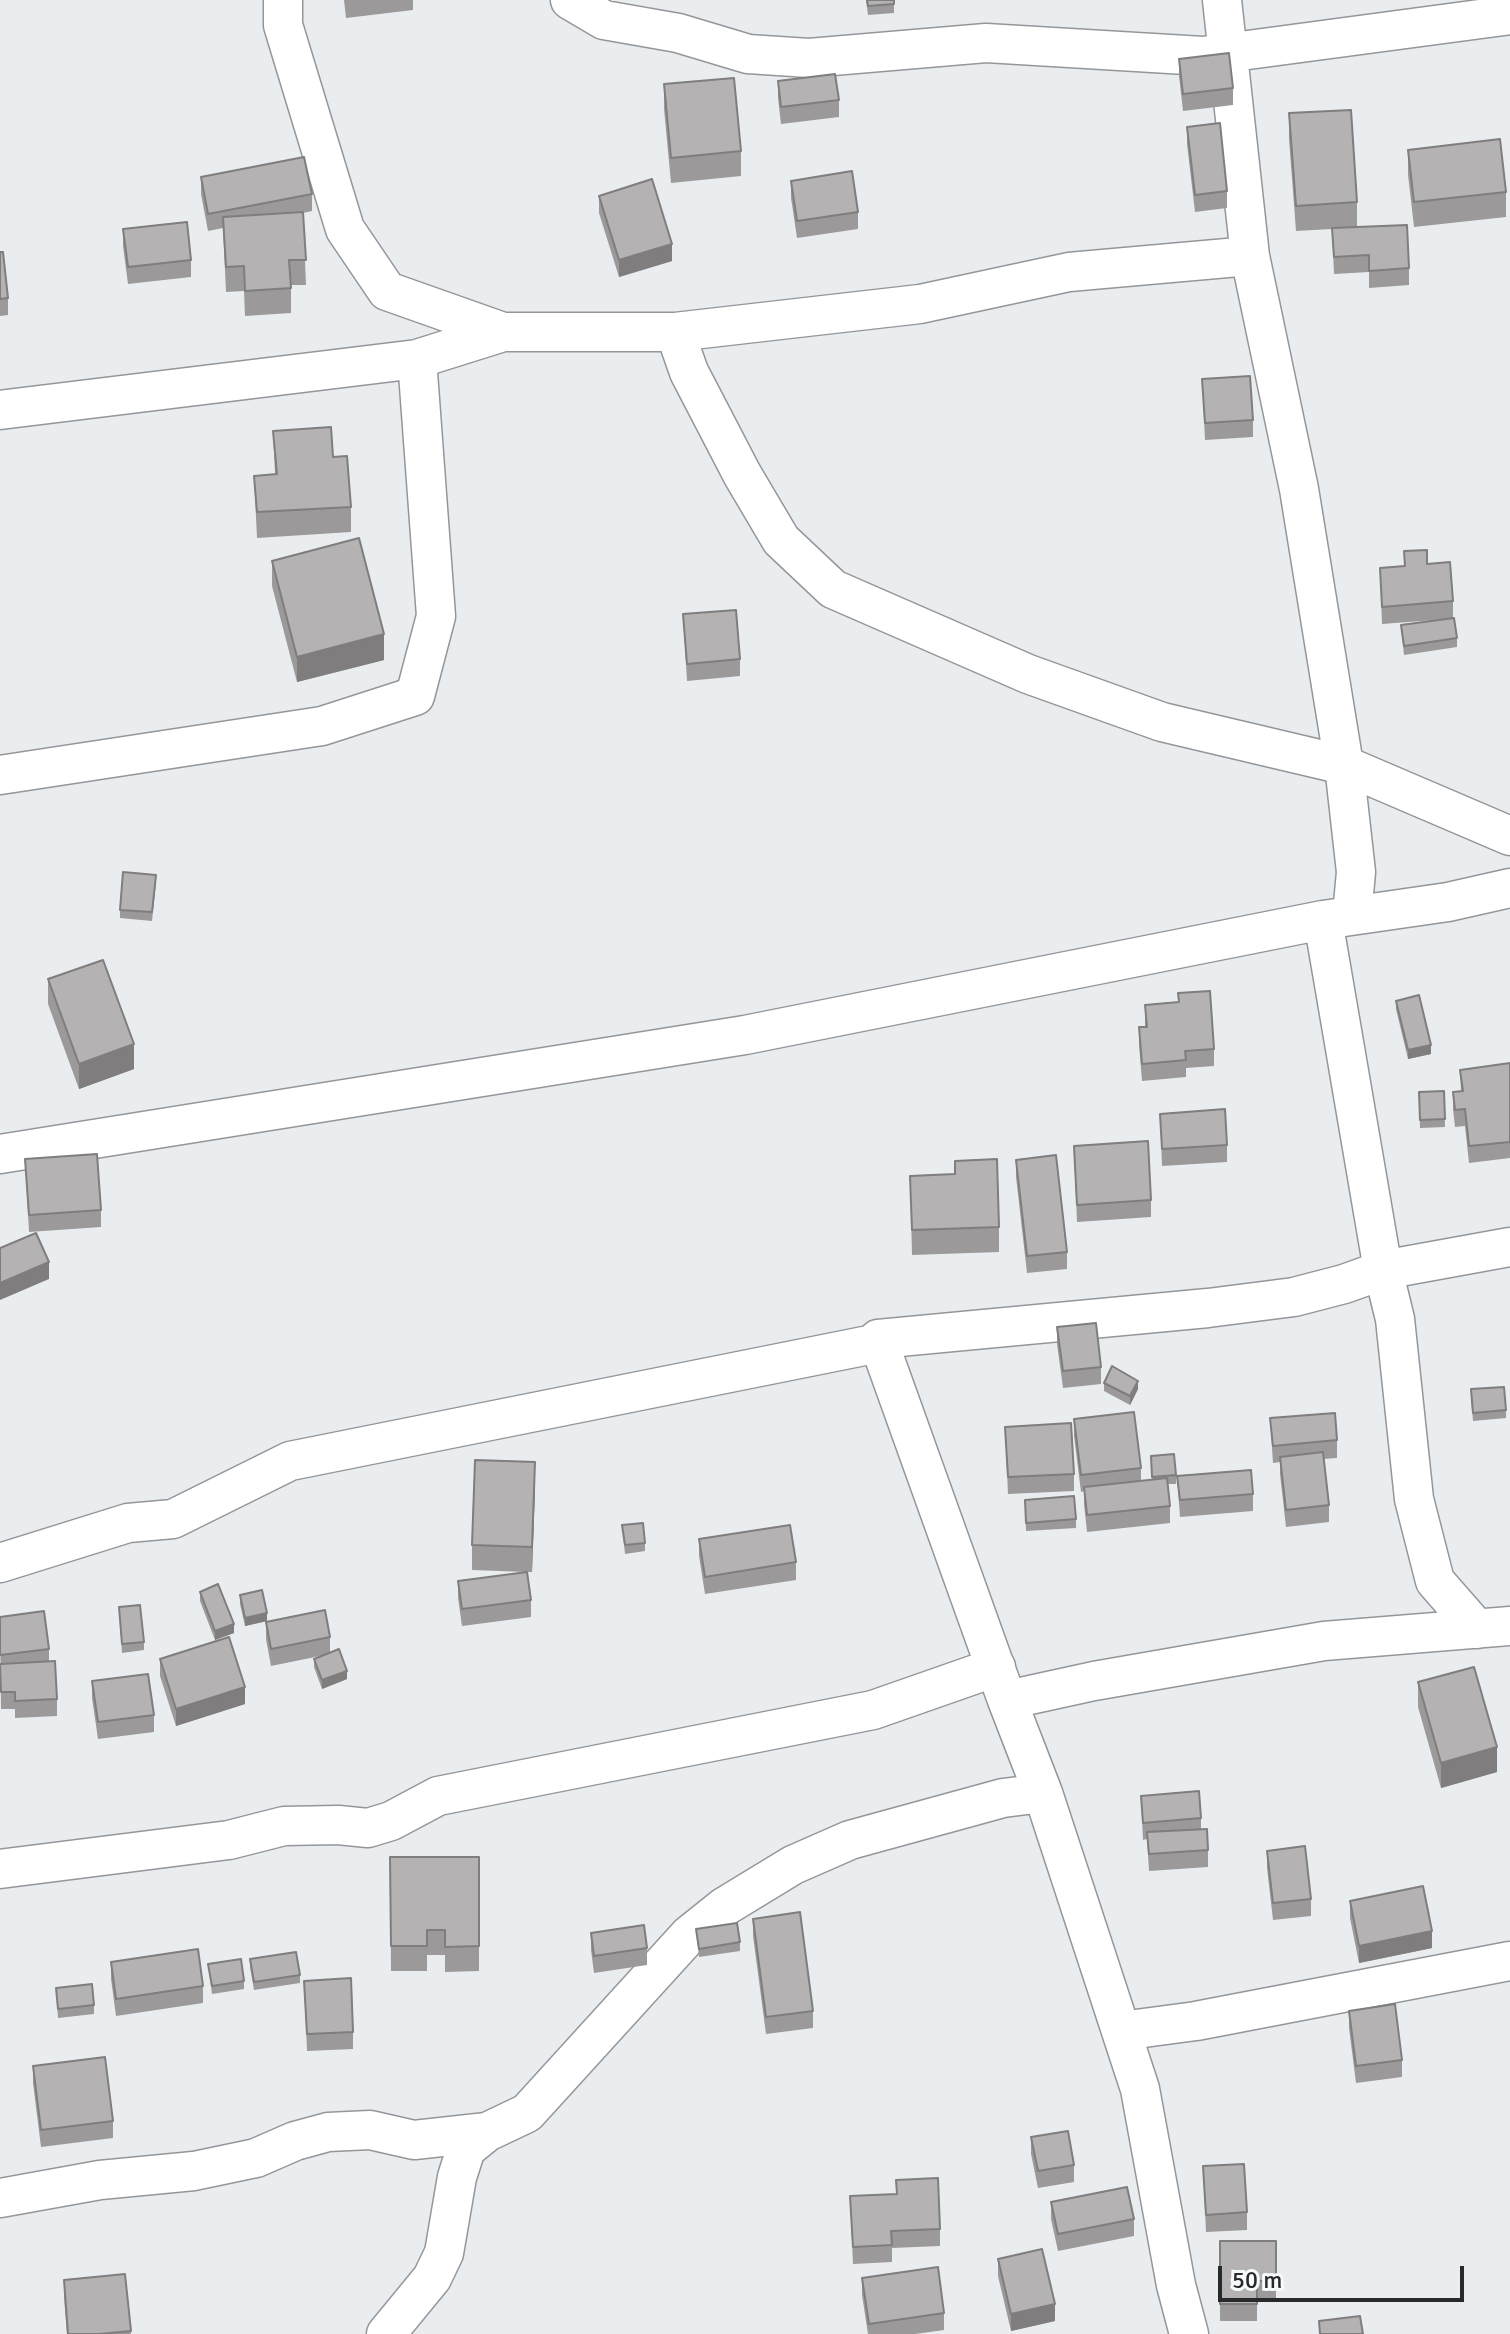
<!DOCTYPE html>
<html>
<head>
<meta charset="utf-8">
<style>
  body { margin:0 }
  #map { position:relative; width:1510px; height:2334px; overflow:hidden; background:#eaedef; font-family:Signika,sans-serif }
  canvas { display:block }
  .scale { position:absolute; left:1218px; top:2266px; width:246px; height:36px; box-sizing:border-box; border:4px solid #28292a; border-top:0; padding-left:10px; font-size:24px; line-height:28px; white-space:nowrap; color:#28292a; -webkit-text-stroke:6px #f7fafd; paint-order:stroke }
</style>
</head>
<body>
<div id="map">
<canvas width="1510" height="2334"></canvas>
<div class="scale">50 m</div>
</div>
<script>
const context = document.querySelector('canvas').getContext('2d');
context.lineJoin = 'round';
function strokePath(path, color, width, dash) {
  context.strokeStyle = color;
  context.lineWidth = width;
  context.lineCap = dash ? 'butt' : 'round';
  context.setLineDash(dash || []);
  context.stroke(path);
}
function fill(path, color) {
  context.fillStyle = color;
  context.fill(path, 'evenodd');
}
const street = new Path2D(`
  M283,0v25l62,204 42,62 116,41h172l245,-28 149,-32 181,-16
  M570,0l34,20 74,13 70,21 61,4 177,-15 217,13 307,-41
  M1222,0l28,256 49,233 45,276 12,107 -4,43
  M675,332l14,40 53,102 39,66 52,49 195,85 134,48 182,43 166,71
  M0,410l417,-51 86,-27
  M0,775l322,-49 93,-30 21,-80 -19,-257
  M1323,920l60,350 12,49 19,180 21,82 42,48
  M0,1154l745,-119 578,-115 125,-18 62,-14
  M879,1343l128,357 36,93 97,296 36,196 13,49
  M0,1563l128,-40 45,-4 117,-58 589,-118 -1,-4 330,-31 86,-11 50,-13 39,-14 127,-23
  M1007,1700l87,-19 230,-40 186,-15
  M0,1869l229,-29 55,-14 54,-1 30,3 23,-7 47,-25 435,-86 123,-43
  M1121,2031l75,-10 314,-60
  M0,2198l100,-18 94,-9 62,-13 39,-17 33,-9 42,-2 44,10 73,-8 40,-19 162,-178 35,-28 69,-42 57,-25 153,-42 40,-5
  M386,2334l46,-56 12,-25 13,-76 9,-28 21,-17`);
const wall = new Path2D(`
  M344,0h69v10l-67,8z
  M866,0h28v13l-26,2z
  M1179,59l54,29v17l-50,6 -4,-35z
  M778,81l61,19v17l-58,7 -3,-26z
  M664,84l77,67v25l-70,7 -7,-74z
  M1289,113l68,89v25l52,41v17l-40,3v-16l-35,2 -2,-45 -36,2 -7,-92z
  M1187,127l40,64v17l-32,4 -8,-68z
  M1408,150l98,42v25l-92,10 -6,-52z
  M201,177l111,17v17l-9,2 3,72h-15v28l-46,3 -1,-25 -18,1 -3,-64 -15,3 -7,-37z
  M791,181l67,31v17l-61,9 -6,-40z
  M599,196l73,65 -53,16 -20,-64z
  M123,229l68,31v17l-63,7 -5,-38z
  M0,252l8,46v17l-8,1z
  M1202,379l51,41v17l-48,3z
  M273,431l78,76v25l-94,6 -3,-62 21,-2z
  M1404,551l23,13 26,37v17l4,20v9l-53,8 -3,-30 47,-6 -66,5 -2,-56 24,-2z
  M272,561l112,99 -87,22 -25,-96z
  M683,614l57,45v17l-53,5z
  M156,883l-4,38 -32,-3v-8z
  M48,979l86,90 -55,20 -31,-85z
  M1178,993l36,56v17l-28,2v9l-44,4 -3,-37v-17h6v-22l33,-3z
  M1396,1001l35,53 -23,5 -12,-50z
  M1510,1063v95l-41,5 -4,-37 -10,1 -2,-18v-17l8,-1 -1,-21z
  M1444,1091l1,36 -25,1 -1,-36z
  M1160,1114l67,31v17l-65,4z
  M1074,1146l77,54v17l-74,5z
  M25,1159l76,51v17l-72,5z
  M1016,1160l51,92v17l-40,4 -11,-96z
  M910,1176l89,51v25l-87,3z
  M1057,1327l44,40v17l-38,4 -6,-44z
  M1104,1383l34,6 -8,16 -26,-14z
  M1471,1398l35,12v8l-33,3z
  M1270,1418l67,22v18l-14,1 6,46v17l-43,5 -6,-53v-12l-7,1z
  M1074,1419l67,49v13l11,-1 -1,-24 25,19v9h-8l2,22v17l-83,9 -3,-28v-13l-3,1 -7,-56z
  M1005,1427l69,47v17l-66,3z
  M1177,1476l76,18v17l-73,6z
  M535,1487l-3,85h-5l4,28v17l-69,9 -4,-28v-17l69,-9 -55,-2v-25z
  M1025,1500l51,19v9l-50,3z
  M622,1525l23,18v8l-20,3z
  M699,1539l97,23v18l-91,14 -6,-38z
  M200,1592l34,41 -19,7 -15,-39z
  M240,1595l27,26 -22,5 -5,-22z
  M119,1607l25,35v8l-22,3z
  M0,1617l49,32v13l8,37v17l-42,2v-9h-14z
  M266,1622l64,15v15l17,27 -25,10 -8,-22v-8l6,-3 -49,10 -5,-27z
  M160,1659l85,45 -69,22 -16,-50z
  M92,1681l62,34v17l-56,7 -6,-41z
  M1418,1682l79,90 -56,16 -23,-81z
  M1141,1796l60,22v11l7,21v17l-59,4 -2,-32 -4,1z
  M1267,1851l44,48v17l-38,4 -6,-52z
  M390,1857h89v114l-34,1v-17h-18v16h-36z
  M1350,1901l82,47 -73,15 -9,-45z
  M753,1919l60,92v17l-47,6 -13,-98z
  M696,1929l44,13v9l-41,6z
  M591,1933l56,15v17l-53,8 -3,-23z
  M250,1959l50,16v8l-46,7 -4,-23z
  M111,1962l92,24v17l-87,13 -5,-37z
  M208,1964l36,17v8l-32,5z
  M304,1981l49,51v17l-46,2z
  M56,1988l38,17v9l-36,4z
  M1349,2011l53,49v17l-46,6 -7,-55z
  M33,2066l80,55v17l-72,9 -8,-64z
  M1031,2137l43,28v17l-36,6 -7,-34z
  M1203,2166l44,46v18l-41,2z
  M850,2196l90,33v17l-48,2v14l-39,2z
  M1051,2202l83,17v17l-76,15 -7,-32z
  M1220,2241h56v57h-19v23h-37z
  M998,2259l57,62 -44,10 -13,-55z
  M125,2274l6,60h-64l-3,-37v-17z
  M862,2278l82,35v17l-29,4h-47l-6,-39z`);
const shadedWall = new Path2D(`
  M672,244v17l-53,16v-17z
  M384,634v26l-87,22v-25z
  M134,1044v25l-55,20v-25z
  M1431,1045v9l-23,5v-9z
  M49,1262v17l-49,21v-17z
  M1138,1381v8l-8,16v-9z
  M535,1462v25l-3,85v-25z
  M267,1613v8l-22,5v-8z
  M234,1624v9l-19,7v-9z
  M347,1671v8l-25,10v-9z
  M245,1687v17l-69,22v-17z
  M1497,1747v25l-56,16v-25z
  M1432,1931v17l-73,15v-17z
  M1055,2304v17l-44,10v-17z`);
const building = new Path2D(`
  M867,0h27v4l-26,2z
  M1229,53l4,35 -50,6 -4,-35z
  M835,74l4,26 -58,7 -3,-26z
  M734,78l7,73 -70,7 -7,-74z
  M1351,110l6,92 -61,4 -7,-93z
  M1220,123l7,68 -32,4 -8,-68z
  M1500,139l6,53 -92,10 -6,-52z
  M304,157l8,37 -104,20 -7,-37z
  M852,171l6,41 -61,9 -6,-40z
  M652,179l20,65 -53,16 -20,-64z
  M303,212l3,48h-17l2,28 -46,3 -1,-25 -18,1 -3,-50z
  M187,222l4,38 -63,7 -5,-38z
  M1407,225l2,43 -40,3v-16l-35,2 -2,-29z
  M0,252h3l5,46 -8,1z
  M1250,376l3,44 -48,3 -3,-44z
  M331,427l2,30 14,-1 4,51 -94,5 -3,-36 23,-2 -4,-43z
  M359,538l25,96 -87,23 -25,-96z
  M1427,550v14l23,-2 3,39 -71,6 -2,-39 25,-2 -1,-15z
  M736,610l4,49 -53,5 -4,-50z
  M1454,618l3,20 -53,8 -3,-21z
  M123,872l33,3 -4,37 -32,-2z
  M103,960l31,84 -55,20 -31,-85z
  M1210,991l4,58 -29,2 1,9 -44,4 -3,-37h8l-2,-22 34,-3 -1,-9z
  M1419,995l12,50 -23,5 -12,-49z
  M1510,1063v79l-41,4 -4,-37 -10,1 -2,-18 10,-1 -3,-21z
  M1444,1091l1,28 -25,1 -1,-28z
  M1225,1109l2,36 -65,4 -2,-35z
  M1148,1141l3,59 -74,5 -3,-59z
  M97,1154l4,56 -72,5 -4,-56z
  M1056,1155l11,97 -40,4 -11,-96z
  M997,1159l2,68 -87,3 -2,-54 45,-2v-13z
  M36,1233l13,29 -49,21v-35z
  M1096,1323l5,44 -38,4 -6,-44z
  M1112,1366l26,15 -8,15 -26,-13z
  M1504,1387l2,23 -33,3 -2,-24z
  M1134,1412l7,56 -60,7 -7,-56z
  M1335,1413l2,27 -64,6 -3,-28z
  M1071,1423l3,51 -66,3 -3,-50z
  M1323,1452l6,53 -43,5 -6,-53z
  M1174,1454l2,21 -24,2 -1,-21z
  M475,1460l60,2 -3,85 -60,-2z
  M1251,1470l2,24 -73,6 -3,-24z
  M1167,1478l3,28 -83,9 -3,-28z
  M1074,1496l2,23 -50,4 -1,-23z
  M643,1523l2,20 -20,2 -3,-20z
  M790,1525l6,37 -91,15 -6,-38z
  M527,1572l4,28 -69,9 -4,-28z
  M218,1584l16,40 -19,7 -15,-39z
  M262,1590l5,23 -22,5 -5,-23z
  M140,1605l4,37 -22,2 -3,-37z
  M325,1610l5,27 -59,12 -5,-27z
  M44,1611l5,38 -49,6v-38z
  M229,1637l16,50 -69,22 -16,-50z
  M339,1649l8,22 -25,9 -8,-21z
  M55,1661l2,38 -42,2v-9h-14l-1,-28z
  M1474,1667l23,80 -56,16 -23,-81z
  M148,1674l6,41 -56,7 -6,-41z
  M1199,1791l2,27 -58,5 -2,-27z
  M1207,1829l1,21 -59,4 -2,-22z
  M1305,1846l6,53 -38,4 -6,-52z
  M390,1857h89v89l-34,1v-17h-18v16h-36z
  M1423,1886l9,45 -73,15 -9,-45z
  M800,1912l13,99 -47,6 -13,-98z
  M737,1923l3,19 -41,7 -3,-20z
  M644,1925l3,23 -53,8 -3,-23z
  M198,1949l5,37 -87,13 -5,-37z
  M296,1952l4,23 -46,7 -4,-23z
  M241,1959l3,22 -32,5 -4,-22z
  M351,1978l2,54 -46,2 -3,-53z
  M92,1984l2,21 -36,4 -2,-21z
  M1395,2004l7,56 -46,6 -7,-55z
  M105,2057l8,64 -72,9 -8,-64z
  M1068,2131l6,34 -36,6 -7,-34z
  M1244,2164l3,48 -41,3 -3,-49z
  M938,2178l2,51 -49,2 1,14 -39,2 -3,-51 47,-2 -1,-14z
  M1127,2187l7,32 -76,15 -7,-32z
  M1220,2241h56v40h-19v23h-37z
  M1042,2249l13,55 -44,10 -13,-55z
  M938,2267l6,46 -75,11 -7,-46z
  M125,2274l6,57 -32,3h-31l-4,-54z
  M1360,2316l3,18h-43l-1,-13z`);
strokePath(street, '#949699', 41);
strokePath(street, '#fff', 38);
fill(wall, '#9c999a');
fill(shadedWall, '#7f7d7d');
fill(building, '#b5b2b3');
strokePath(building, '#7f7d7d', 2);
</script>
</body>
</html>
